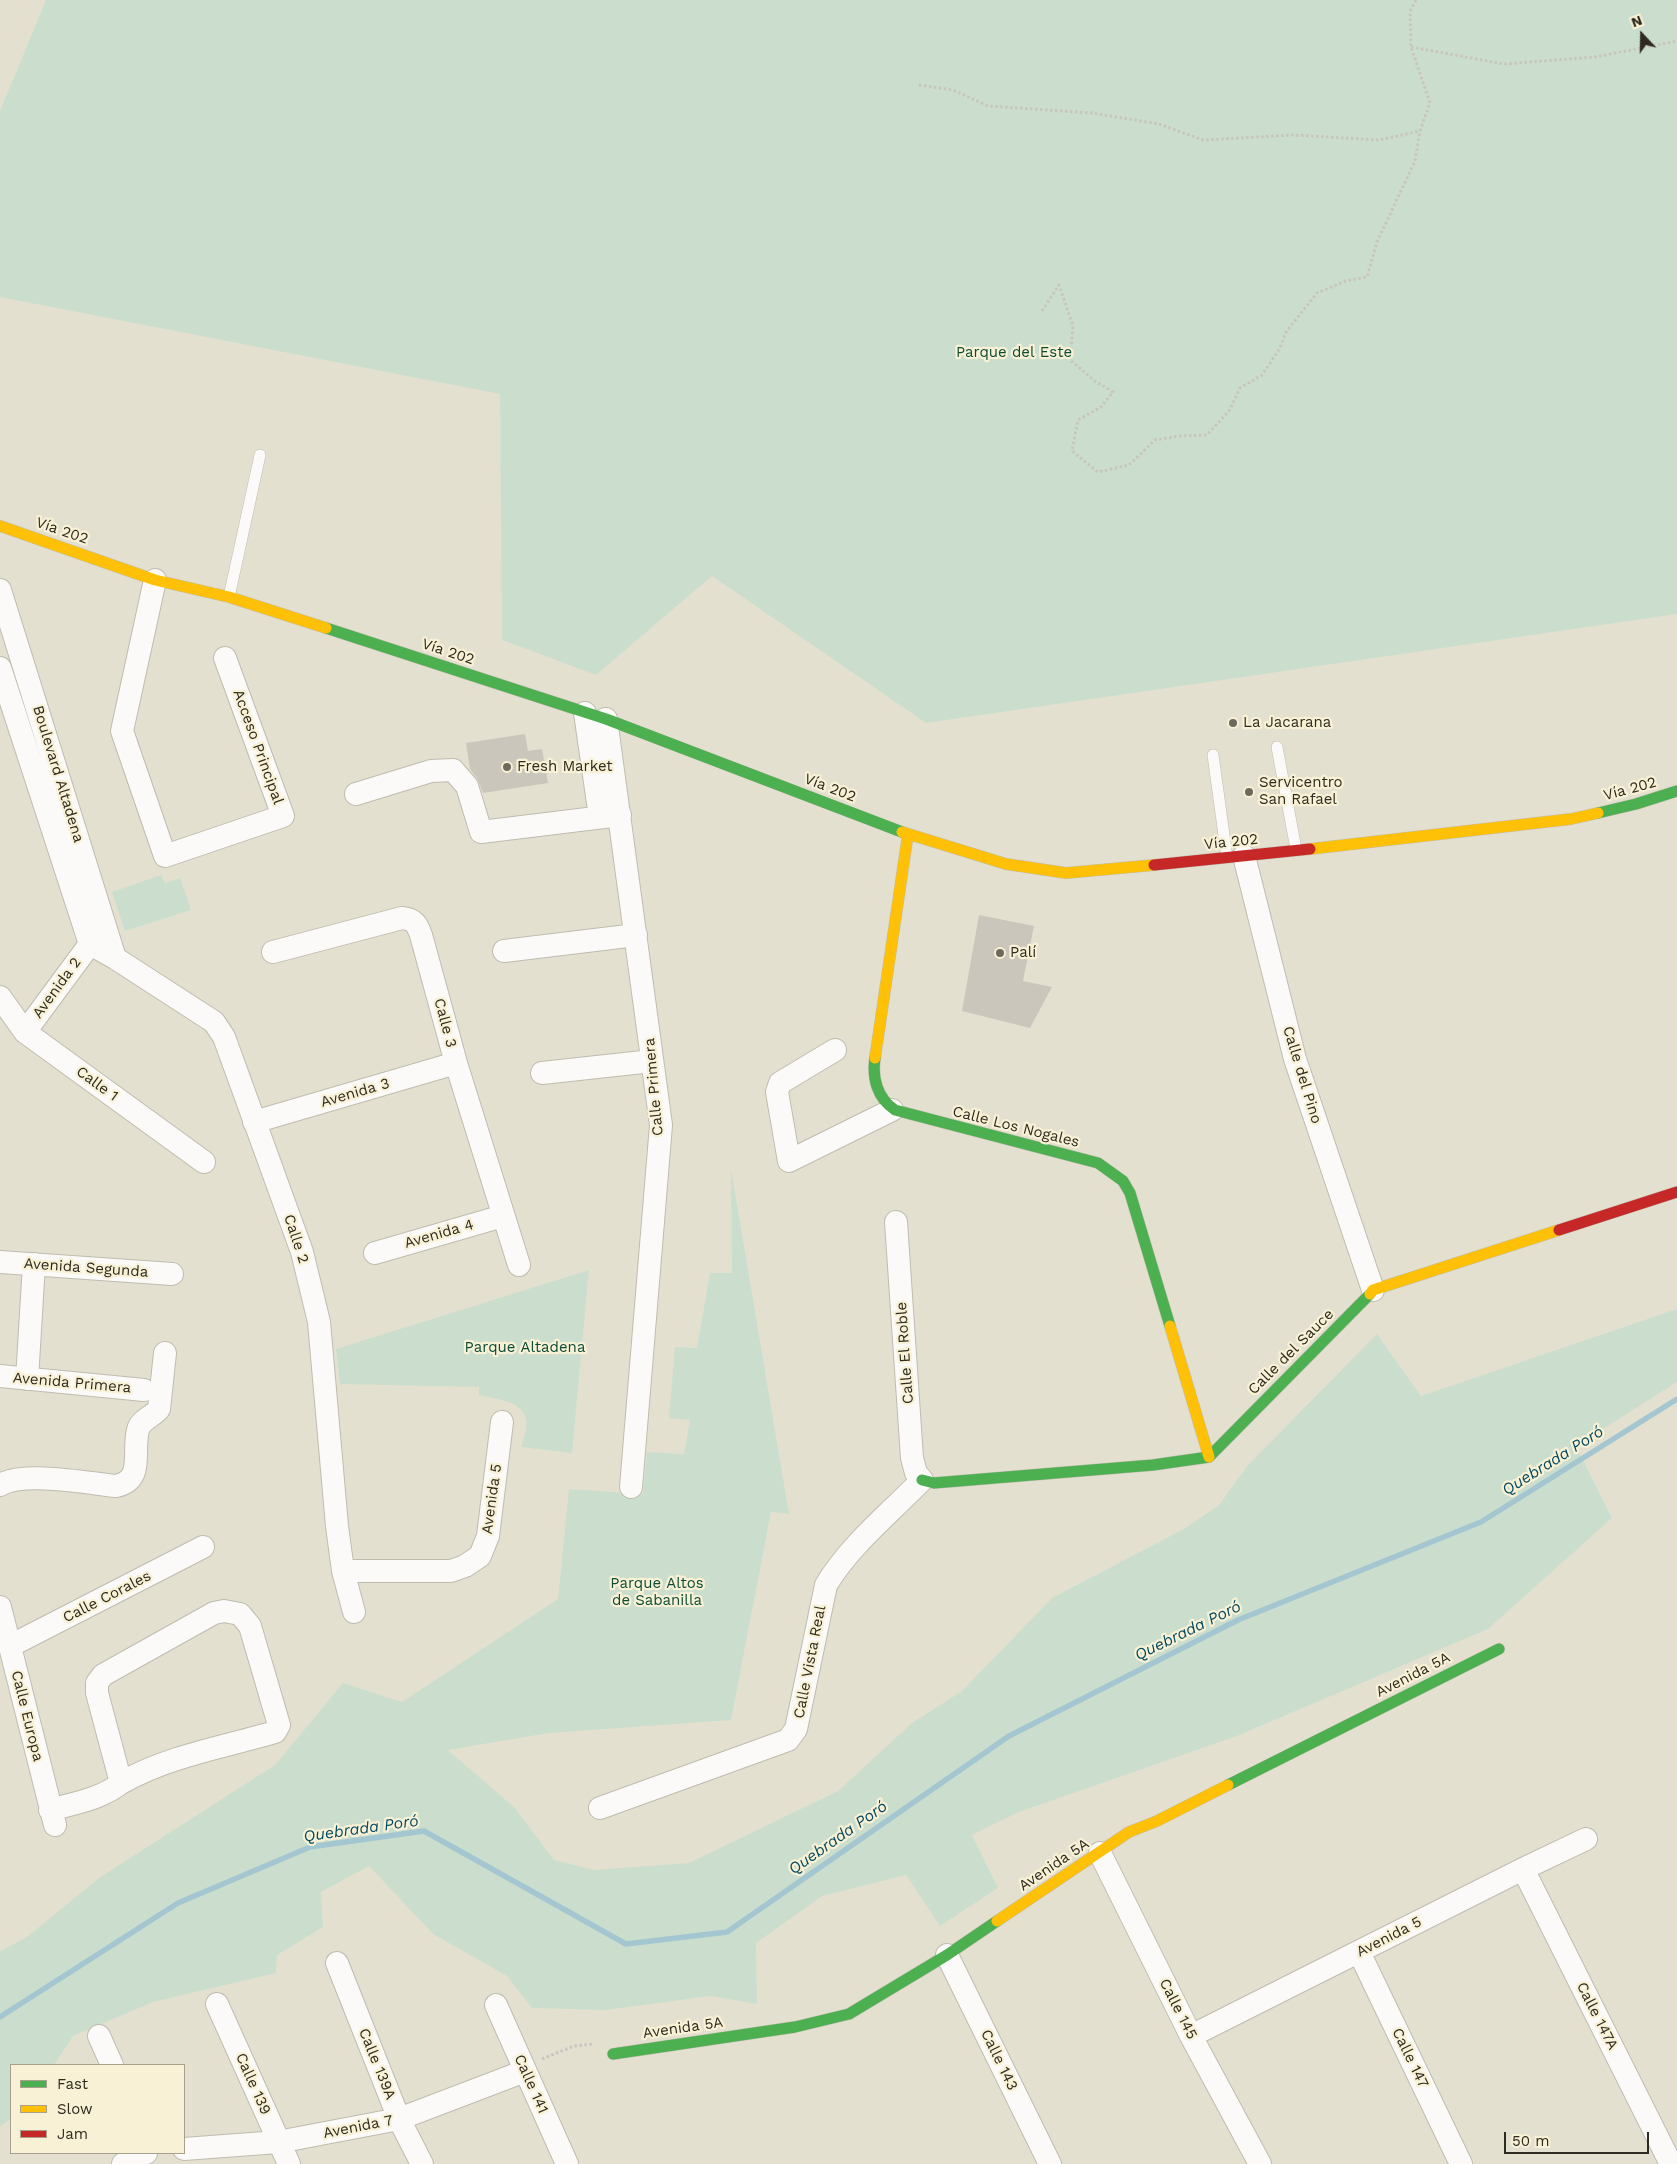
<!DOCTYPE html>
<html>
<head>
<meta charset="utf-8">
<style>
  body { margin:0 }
  #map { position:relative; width:1677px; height:2164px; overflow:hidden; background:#e4e0d0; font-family:"Work Sans",sans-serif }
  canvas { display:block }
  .legend { position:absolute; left:10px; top:2064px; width:175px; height:90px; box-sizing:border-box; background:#f9f1d5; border:1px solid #a7a18c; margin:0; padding:6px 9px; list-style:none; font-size:15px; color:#2d2a1f }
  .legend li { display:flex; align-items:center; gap:10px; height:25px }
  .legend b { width:25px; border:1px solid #a7a18c }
  .north { position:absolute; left:1617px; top:10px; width:50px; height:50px; -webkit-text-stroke:4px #f9f1d5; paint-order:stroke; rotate:339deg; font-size:14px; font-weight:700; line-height:20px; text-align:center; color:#2d2a1f }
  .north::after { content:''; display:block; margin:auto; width:18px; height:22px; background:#2d2a1f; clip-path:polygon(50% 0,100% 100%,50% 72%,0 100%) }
  .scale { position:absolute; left:1504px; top:2132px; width:145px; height:22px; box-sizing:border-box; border:2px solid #2d2a1f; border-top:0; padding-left:6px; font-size:15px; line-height:18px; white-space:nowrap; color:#2d2a1f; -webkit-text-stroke:4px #f9f1d5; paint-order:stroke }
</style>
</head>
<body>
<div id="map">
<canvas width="1677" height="2164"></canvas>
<ul class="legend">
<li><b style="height:6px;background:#4caf50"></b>Fast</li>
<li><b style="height:6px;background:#ffc107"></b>Slow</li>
<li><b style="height:6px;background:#c62828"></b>Jam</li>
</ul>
<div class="north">N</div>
<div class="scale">50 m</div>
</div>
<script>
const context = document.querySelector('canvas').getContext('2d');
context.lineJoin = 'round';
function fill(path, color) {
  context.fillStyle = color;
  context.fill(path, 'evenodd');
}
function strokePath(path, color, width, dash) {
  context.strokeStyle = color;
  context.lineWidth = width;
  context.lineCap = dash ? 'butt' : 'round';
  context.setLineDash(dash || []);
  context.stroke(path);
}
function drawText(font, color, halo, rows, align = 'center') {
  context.font = font + ' "Work Sans",sans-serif';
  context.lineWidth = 4.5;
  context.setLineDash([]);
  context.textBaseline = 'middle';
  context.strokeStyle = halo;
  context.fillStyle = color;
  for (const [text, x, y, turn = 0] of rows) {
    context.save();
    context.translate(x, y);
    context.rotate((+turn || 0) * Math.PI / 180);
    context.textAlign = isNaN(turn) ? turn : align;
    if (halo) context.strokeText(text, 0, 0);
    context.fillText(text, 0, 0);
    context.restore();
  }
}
const green = new Path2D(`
  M46,0h1631v614l-751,109 -214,-147 -116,99 -94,-35 -2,-246 -500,-97v-186z
  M161,875l4,8 15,-5 11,32 -66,21 -13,-39z
  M731,1168l58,346 -18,-2 -40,208 -182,13 -101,17 67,58 39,52 40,10 95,-7 149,-72 74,-68 50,-32 90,-93 132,-69 35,-24 29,-40 129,-131 44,62 256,-87v73l-101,64 36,72 -124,111 -251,107 -218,76 -47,23 26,53 -58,38 -34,-51 -84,21 -66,47 1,61 -47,-8 -104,14 -74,-2 -25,-32 -74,-42 -64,-68 -48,26 2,35 -46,28 -1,18 -123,29 -80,34 -19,29h-43v54l-11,7v-175l27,-14 72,-59 176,-113 68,-82 59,19 156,-103 11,-110 74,5 4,-42 37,2 6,-34 -21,-2 6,-71 22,1 13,-75h22z
  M589,1270l-17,183 -51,-6c17,-42 -8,-45 -42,-52v-8l-139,-3 -4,-35z`);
const stream = new Path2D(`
  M0,2017l178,-114 132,-56 114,-16 202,113 101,-12 282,-196 229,-116 243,-98 196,-123`);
const building = new Path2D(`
  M525,734l3,17 14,-2 6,34 -65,10 -6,-15 -7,-9 -4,-26z
  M979,915l55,11 -11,55 29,6 -22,41 -68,-17z`);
const path = new Path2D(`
  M1411,47l93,17 91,-7 82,-16
  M919,85l34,5 35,16 104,7 67,11 44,16 90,-5 86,5 41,-9
  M1042,311l17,-26 14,41 -3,34 25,21 18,11 -12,15 -23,13 -6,31 26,21 31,-7 26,-25 24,-4 28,-1 22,-24 11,-23 22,-13 18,-27 6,-16 31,-39 29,-12 21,-4 10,-35 38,-81 5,-30 10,-28 -19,-56 -1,-36 6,-11
  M542,2059l32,-13 19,-2`);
const lane = new Path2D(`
  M229,597l31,-142
  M1277,747l19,102
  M1213,755l14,102`);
const street = new Path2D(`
  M155,580l-33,151 43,125 118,-40 -58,-158
  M0,590l115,368
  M0,668l90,276
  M585,713l15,104
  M606,719l55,406 -30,362
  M356,794l75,-23 22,-1 14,16 14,46 139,-17
  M1244,856l51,203 78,231
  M90,944l25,14 99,64 10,15 78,215 17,70 18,204 6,45 11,41
  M504,951l132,-16
  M273,952l129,-34c12,1 15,6 19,17l35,128 63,202
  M0,997l25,35 179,130
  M25,1032l65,-88
  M835,1050l-55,33 -3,9 12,69 103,-51
  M542,1073l110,-12
  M254,1122l202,-59
  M375,1253l128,-37
  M0,1262l172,12
  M0,1376l144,14
  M27,1379l7,-115
  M0,1485c24,-14 87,-2 116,1 29,-6 16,-34 22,-56 2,-10 14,-13 21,-21l6,-56
  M343,1571h108l14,-5 15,-10 8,-20 14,-114
  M0,1607l55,218
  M224,1611l16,3 10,12 29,99 -4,7c-51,15 -107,24 -154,51l-24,-90v-10l6,-8 111,-62z
  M10,1646l193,-99
  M600,1808l188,-68 8,-11 30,-144c24,-40 64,-72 96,-105l-6,-7 -4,-15 -16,-236
  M50,1810c25,-7 51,-11 71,-27
  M1100,1853l91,183 69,128
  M1523,1869l148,295
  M1359,1952l102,212
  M947,1955l103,209
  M337,1963l62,156 23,45
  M217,2004l72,160
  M496,2005l71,159
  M99,2036l13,29
  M1191,2036l332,-167 63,-30
  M184,2149l94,-7 121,-23 126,-48
  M123,2164l23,-11`);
const fast = new Path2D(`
  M326,628l280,91 296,113
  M1598,813l38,-9 41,-13
  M875,1058c-3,20 2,40 20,52l203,53 25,18 7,12 40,133
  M922,1480l12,3 219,-18 56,-8 161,-163
  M1228,1785l271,-136
  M613,2054l182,-27 54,-13 98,-59 50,-34`);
const slow = new Path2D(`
  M0,526l155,54 74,17 97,31
  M902,832l104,32 60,9 88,-8
  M1310,849l261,-30 27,-6
  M875,1058l33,-224
  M1370,1294l3,-4 186,-60
  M1170,1326l39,131
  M997,1921l132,-89 28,-11 71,-36`);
const jam = new Path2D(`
  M1154,865l156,-16
  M1559,1230l118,-38`);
const markers = [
  [1233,723,5,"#6d6a5d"],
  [507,767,5,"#6d6a5d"],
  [1249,792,5,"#6d6a5d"],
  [1000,953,5,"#6d6a5d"]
];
const parkNames = [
  ["Parque del Este",1014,353],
  ["Parque Altadena",525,1348],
  ["Parque Altos",657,1584],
  ["de Sabanilla",657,1601]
];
const streetNames = [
  ["Vía 202",62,531,19],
  ["Vía 202",448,652,18],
  ["Acceso Principal",258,747,70],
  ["Boulevard Altadena",58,774,73],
  ["Vía 202",830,788,21],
  ["Vía 202",1630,789,-15],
  ["Vía 202",1231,842,-6],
  ["Avenida 2",57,988,-54],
  ["Calle 3",445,1023,75],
  ["Calle del Pino",1302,1075,73],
  ["Calle 1",97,1084,36],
  ["Calle Primera",654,1087,-95],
  ["Avenida 3",355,1093,-16],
  ["Calle Los Nogales",1016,1127,14],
  ["Avenida 4",439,1234,-16],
  ["Calle 2",296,1239,72],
  ["Avenida Segunda",86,1268,4],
  ["Calle del Sauce",1291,1352,-45],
  ["Calle El Roble",905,1353,-94],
  ["Avenida Primera",72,1383,5],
  ["Avenida 5",492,1499,-82],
  ["Calle Corales",107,1597,-27],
  ["Calle Vista Real",810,1662,-79],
  ["Avenida 5A",1413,1675,-27],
  ["Calle Europa",27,1716,76],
  ["Avenida 5A",1054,1865,-34],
  ["Avenida 5",1389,1937,-27],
  ["Calle 145",1178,2009,63],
  ["Calle 147A",1597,2016,63],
  ["Avenida 5A",683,2028,-8],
  ["Calle 147",1410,2058,64],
  ["Calle 143",999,2060,64],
  ["Calle 139A",377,2064,68],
  ["Calle 139",253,2084,66],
  ["Calle 141",531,2084,66],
  ["Avenida 7",358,2127,-11]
];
const poiNames = [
  ["La Jacarana",1243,723],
  ["Fresh Market",517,767],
  ["Servicentro",1259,783],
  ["San Rafael",1259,800],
  ["Palí",1010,953]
];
const waterNames = [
  ["Quebrada Poró",1553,1461,-32],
  ["Quebrada Poró",1188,1631,-26],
  ["Quebrada Poró",361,1829,-8],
  ["Quebrada Poró",838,1838,-35]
];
fill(green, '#cbdecd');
strokePath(stream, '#a4c6d1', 5.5);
fill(building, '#cbc6bb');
strokePath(lane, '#bfbcaf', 12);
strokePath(street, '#bfbcaf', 24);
strokePath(fast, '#bfbcaf', 12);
strokePath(slow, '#bfbcaf', 12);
strokePath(jam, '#bfbcaf', 12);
strokePath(path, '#c8c5c0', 3, [2.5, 2.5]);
strokePath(lane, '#fbfaf8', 11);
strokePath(street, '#fbfaf8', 22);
strokePath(fast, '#4caf50', 11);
strokePath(slow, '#ffc107', 11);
strokePath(jam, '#c62828', 11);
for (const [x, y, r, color] of markers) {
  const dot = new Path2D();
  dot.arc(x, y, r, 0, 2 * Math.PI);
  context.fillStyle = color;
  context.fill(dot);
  strokePath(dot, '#f9f1d5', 2);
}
drawText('15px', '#0c4d36', '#f9f1d5', parkNames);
drawText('15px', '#2d2a1f', '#f9f1d5', streetNames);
drawText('15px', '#2d2a1f', '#f9f1d5', poiNames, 'left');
drawText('italic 16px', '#034a62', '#f9f1d5', waterNames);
</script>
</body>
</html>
